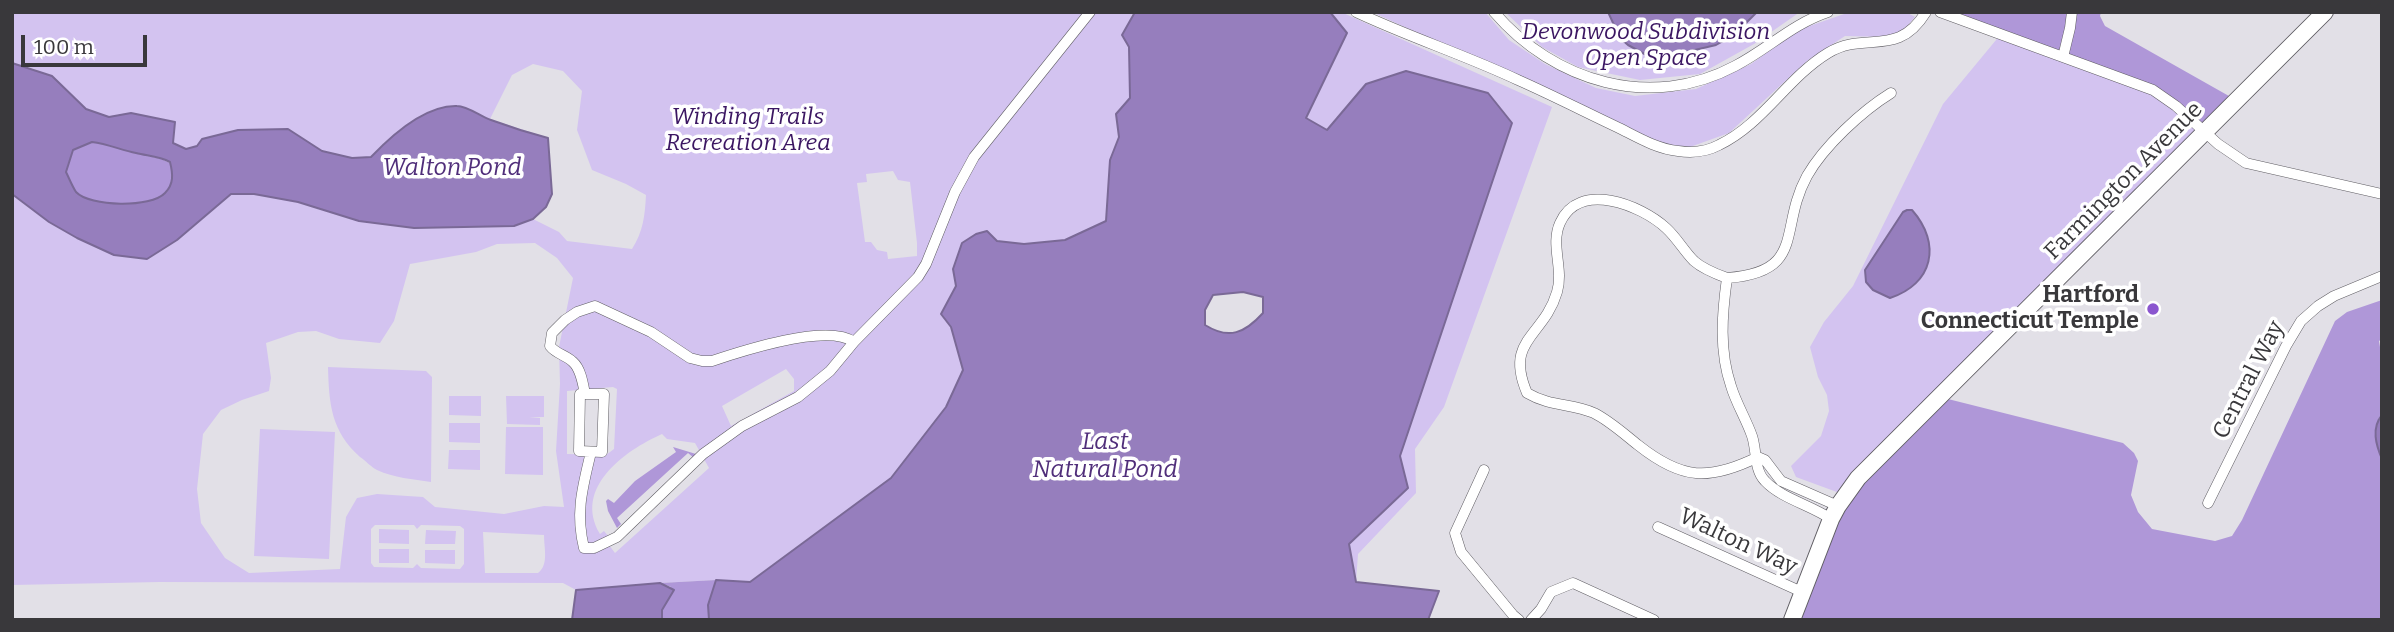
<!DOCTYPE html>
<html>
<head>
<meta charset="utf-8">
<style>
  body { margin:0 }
  #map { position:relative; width:2394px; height:632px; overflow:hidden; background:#e2e0e7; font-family:Bitter,serif }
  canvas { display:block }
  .frame { position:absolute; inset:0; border:14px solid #39383b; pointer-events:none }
  .scale { position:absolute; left:21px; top:35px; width:126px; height:32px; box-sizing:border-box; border:4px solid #39383b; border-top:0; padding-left:9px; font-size:21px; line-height:24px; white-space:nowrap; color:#39383b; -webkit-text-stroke:5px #fff; paint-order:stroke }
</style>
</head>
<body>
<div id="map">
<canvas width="2394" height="632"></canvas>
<div class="frame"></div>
<div class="scale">100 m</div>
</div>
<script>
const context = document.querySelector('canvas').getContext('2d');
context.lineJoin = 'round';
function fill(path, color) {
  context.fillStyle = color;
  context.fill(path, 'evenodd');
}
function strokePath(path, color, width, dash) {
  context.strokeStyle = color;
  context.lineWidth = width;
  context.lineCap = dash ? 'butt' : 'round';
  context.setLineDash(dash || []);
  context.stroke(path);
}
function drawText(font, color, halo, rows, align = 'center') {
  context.font = font + ' Bitter,serif';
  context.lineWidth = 7;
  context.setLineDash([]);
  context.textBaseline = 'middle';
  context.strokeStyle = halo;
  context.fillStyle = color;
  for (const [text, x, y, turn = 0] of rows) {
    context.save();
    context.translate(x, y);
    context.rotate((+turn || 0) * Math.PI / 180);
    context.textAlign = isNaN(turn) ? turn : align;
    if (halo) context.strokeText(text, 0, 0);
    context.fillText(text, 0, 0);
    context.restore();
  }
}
const green = new Path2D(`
  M12,12h1123l-4,4 -1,82 -14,16 3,23 -9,23 -4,61 -41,19 -41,4 -27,-3 -44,28 3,17 -15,28 10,13 12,43 -17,37 -55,71 -142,104 -33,-2 -56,3 -84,7 -13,-7 -403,-1 -148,3v-391l37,28 65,33 63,-15 54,-46h23l44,8 61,19 55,7 100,-2 19,-7 26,13 8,9 65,8c11,-17 13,-34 14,-54l-20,-11 -34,-14 -15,-40 5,-39 -19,-20 -30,-7 -21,11 -22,44 58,19 -58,-18 -32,-14 -74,37 -13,14 -19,1 -30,-7 -34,-22 -50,1 -36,9 -4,7 -12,3 -13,-6 -42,-30 -22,4 -23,-8 -26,-25 -25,-15 -23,-6zM893,171l5,9 12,2 7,61v13l-29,3 -1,-7 -10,-2 -6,-8h-6l-8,-59 10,-1 -1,-8zM535,243l22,15 16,20 -14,69 1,37 -4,67 8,56 -20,-1 -40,8 -69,-7 -12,-10 -46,-3 -20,4 -11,19 -6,52 -91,4 -24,-15 -24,-35 -4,-34 6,-55 18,-24 21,-10 27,-9 2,-13 -5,-35 32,-11 18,-1 23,8 41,4 14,-22 16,-57 66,-12 21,-8zM786,369l8,10v12l-63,35 -9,-20zM613,387l4,2 -3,60 -8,6 -39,-1v-63zM662,434l5,5 28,4 14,25 -94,85 -9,-12 3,-4 -5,-6 -4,3c-27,-46 24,-83 62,-100zM375,525h39l3,4 4,-4 39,1 4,3v35l-4,5 -39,-1 -4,-4 -4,4 -39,-1 -3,-4v-34zM483,532l61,3c0,13 5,30 -6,38h-53z
  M1330,12h11l211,95 -108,300 -29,42 1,44 -58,61 -2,28 -7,-38 59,-56 -8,-32 -34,-372 -39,47 -21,-12 41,-86z
  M1372,12h113l24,28 36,24 51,24 39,8 61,-7 55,-25 47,-34 49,-17 59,-1 9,5 -12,14 -15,6 -43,-1 -38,25 -78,72 -39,14 -17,1 -45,-18z
  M1505,12h295l-46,32 -54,30 -60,6 -62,-13 -36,-20z
  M2001,34l151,56 52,43 -359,362 -49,-18 -5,-11 30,-30 8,-25 -2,-16 -9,-18 -8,-30 14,-25 29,-36 90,-182z
  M328,367l98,4 6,6 -1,105c-18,-3 -37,-4 -54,-12 -6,-3 -11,-9 -17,-13 -29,-26 -31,-53 -32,-90z
  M449,396h32v20l-32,-1z
  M506,396h38v21h-15l11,1v7l-33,-1z
  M449,423h31v20l-31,-1z
  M506,427h37v48l-38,-1z
  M260,429l75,3 -6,127 -75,-3z
  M449,450h31v20l-32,-1z
  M379,529l30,1v14l-30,-1z
  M426,530l30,1 -1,13h-30z
  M379,549h30v14h-30z
  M425,550h30v14l-30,-1z`);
const forest = new Path2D(`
  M1940,12h161l-1,4 5,10 131,74 -32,33 -40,-35z
  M91,142c17,2 30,8 45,11 12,3 23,4 34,10 3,11 4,21 -5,30 -14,15 -75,14 -89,-1 -4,-5 -7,-14 -10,-20l7,-22z
  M2382,300v39l-3,2 3,18v56l-4,4 4,40v161h-590l39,-101 109,-122 183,46 11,10 4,8 -7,34 7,17 14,17 63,12 17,-5 10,-16 93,-199 12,-9z
  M673,447l23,7 -2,4 -6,-5 -71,65 4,6 -4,4 -9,-17 -2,-10 2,-2 6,4 21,-22 41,-29z
  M716,580l-8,25 1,15h-47v-10l9,-23 -11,-4z`);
const water = new Path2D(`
  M1135,12h195l17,21 -41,85 21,12 39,-46 40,-13 82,22 24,30 -112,333 8,32 -59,56 7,38 83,9 -11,29h-719l-1,-15 8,-25 34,2 141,-104 55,-71 17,-37 -12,-43 -10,-13 15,-28 -3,-17 9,-26 14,-9 11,-3 10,10 27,3 41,-4 41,-19 4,-61 9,-23 -3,-23 14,-16 -1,-51 -7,-12zM1243,292l20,5v16c-18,20 -34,27 -58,12v-15l8,-15z
  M1608,12h149l-23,23 -18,10 -51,12h-15l-22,-12 -8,-7z
  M12,63l40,13 34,33 23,8 22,-4 44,9 -2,21 13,6 11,-3 5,-7 36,-9 50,-1 34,22 30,7 19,-1c20,-21 54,-52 86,-51 11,0 24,11 34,14 19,7 38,13 57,18l4,56 -6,13 -13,12 -19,7 -100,2 -55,-7 -61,-19 -44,-8h-23l-54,46 -30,19 -33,-4 -37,-17 -28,-16 -37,-28zM92,142c16,2 29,8 44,11 12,3 23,3 34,9 3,12 4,22 -5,31 -14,15 -75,14 -89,-1 -4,-6 -7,-14 -10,-20l7,-22z
  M1907,210h5c30,34 21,74 -22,88l-17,-8 -7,-8 -1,-12 38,-58z
  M2382,415v44c-6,-14 -11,-31 0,-44z
  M660,583l14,7 -12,20v10h-90l4,-30z`);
const minor = new Path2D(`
  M1356,12c53,25 109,43 162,68 34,15 67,32 101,48 18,9 38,21 59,23 14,2 28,1 41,-6 44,-21 68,-67 109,-92 38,-23 69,6 98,-41
  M1494,12c60,70 157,99 241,54 33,-17 57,-42 93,-54
  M1940,12l213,78 23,16 42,38 28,19 136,31
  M2063,57l7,-29 2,-16
  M1727,278c80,-6 51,-49 80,-102 17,-30 55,-65 84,-83
  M580,394h24l-2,58 -23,-1z
  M585,394c-2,-10 -4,-25 -12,-32 -7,-7 -17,-8 -23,-16l2,-13 13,-13 12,-8 18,-6 56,26 39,26 12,3h10c30,-10 115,-38 142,-19
  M591,452c-8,34 -16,60 -7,96h10l23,-11 86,-83 39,-28 56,-29 32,-26 24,-29 64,-65 8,-13 29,-72 19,-35 116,-145
  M1758,457c-49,24 -76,23 -120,-12 -14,-11 -28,-24 -44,-32 -23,-10 -43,-6 -67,-20 -23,-54 17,-56 30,-101 7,-23 -7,-47 3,-69 19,-43 81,-18 106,5 11,10 18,23 28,33 9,8 22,13 33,17 -5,36 -8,73 4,108 5,17 15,33 21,50 5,15 2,34 13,45 17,18 46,24 66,38
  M1758,457l7,3 16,21 57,25
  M1484,470l-29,63 6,19 52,63 6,5
  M2208,503l78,-157 15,-25 17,-15 16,-10 48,-20
  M1658,527l144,65
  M1531,620l10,-11 10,-17 22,-9 81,37`);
const primary = new Path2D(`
  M1792,620l39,-101 7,-13 20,-28 467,-466`);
const markers = [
  [2153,309,7,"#8b56cf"]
];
const parkNames = [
  ["Devonwood Subdivision",1646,33],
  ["Open Space",1646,59],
  ["Winding Trails",748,118],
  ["Recreation Area",748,144]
];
const streetNames = [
  ["Farmington Avenue",2124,181,-45],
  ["Central Way",2249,380,-63],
  ["Walton Way",1738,542,25]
];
const poiNames = [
  ["Hartford",2139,296],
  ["Connecticut Temple",2139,322]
];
const waterNames = [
  ["Walton Pond",452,168],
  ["Last",1105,442],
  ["Natural Pond",1105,470]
];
fill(green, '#d3c3f0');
fill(forest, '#af97d8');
fill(water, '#967ebd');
strokePath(water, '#7a6996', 2);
strokePath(minor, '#605e64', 11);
strokePath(primary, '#605e64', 18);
strokePath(minor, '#fff', 10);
strokePath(primary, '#fff', 16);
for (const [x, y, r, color] of markers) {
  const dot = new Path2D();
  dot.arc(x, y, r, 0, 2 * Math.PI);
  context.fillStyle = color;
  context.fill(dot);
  strokePath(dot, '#fff', 2.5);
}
drawText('italic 23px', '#3b1662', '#fff', parkNames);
drawText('23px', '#39383b', '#fff', streetNames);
drawText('bold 23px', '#39383b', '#fff', poiNames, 'right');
drawText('italic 24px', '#502e7a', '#fff', waterNames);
</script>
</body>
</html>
